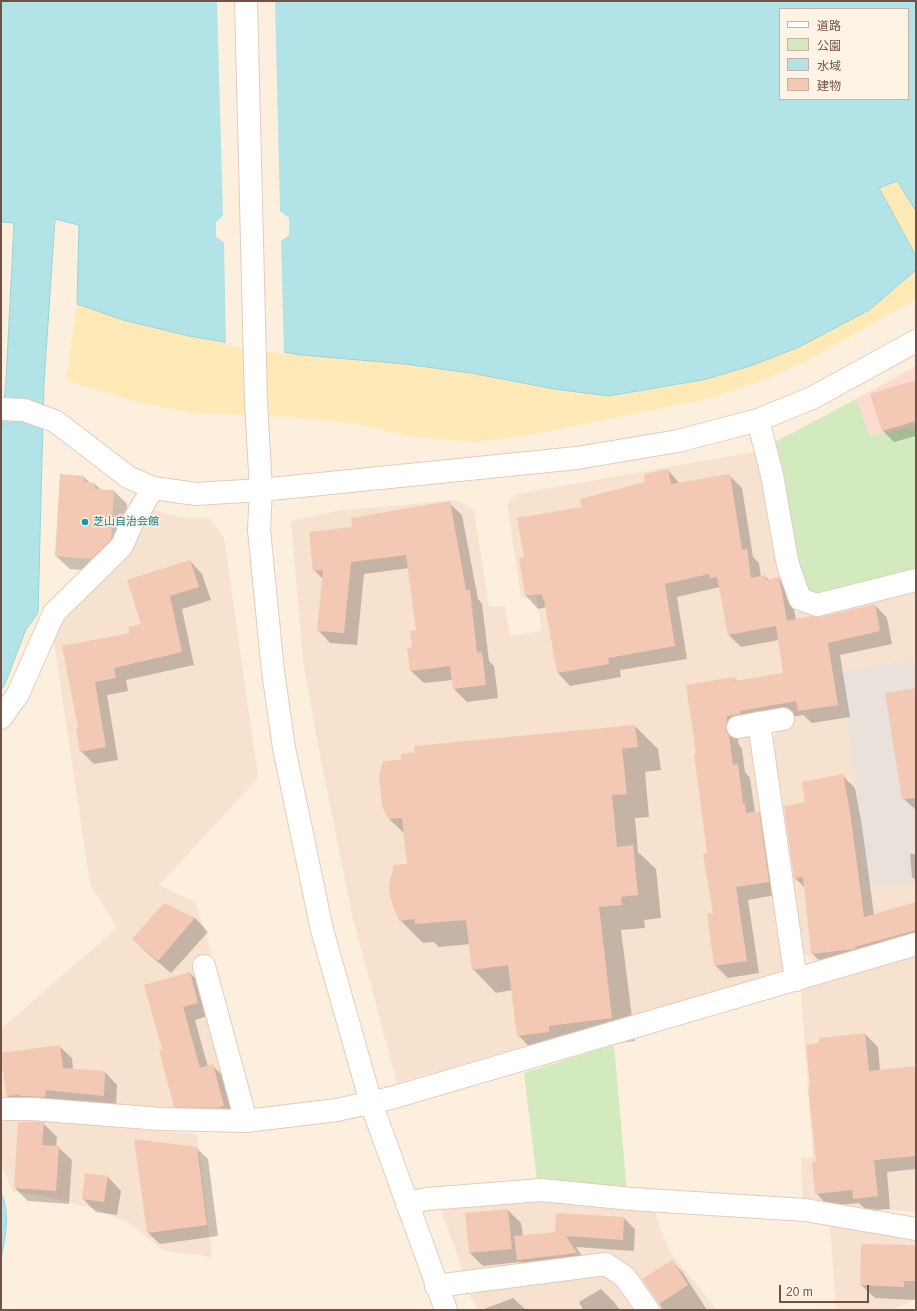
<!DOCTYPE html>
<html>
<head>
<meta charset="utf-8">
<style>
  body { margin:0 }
  #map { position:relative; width:917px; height:1311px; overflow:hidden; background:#fdefde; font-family:Helvetica,"Noto Sans JP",sans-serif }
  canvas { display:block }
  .frame { position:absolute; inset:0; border:2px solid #735246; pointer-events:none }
  .legend { position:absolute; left:779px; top:8px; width:130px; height:92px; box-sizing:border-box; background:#fff3e5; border:1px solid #c7b3a5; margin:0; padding:5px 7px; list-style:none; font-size:12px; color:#735246 }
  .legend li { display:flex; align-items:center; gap:8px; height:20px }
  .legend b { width:20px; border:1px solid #c7b3a5 }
  .scale { position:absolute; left:779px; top:1285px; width:90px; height:18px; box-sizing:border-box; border:2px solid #735246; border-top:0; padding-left:5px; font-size:12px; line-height:14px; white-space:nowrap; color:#735246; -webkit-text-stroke:3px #fff3e5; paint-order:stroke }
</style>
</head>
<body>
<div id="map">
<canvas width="917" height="1311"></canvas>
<div class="frame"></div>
<ul class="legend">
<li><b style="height:5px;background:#fff"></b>道路</li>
<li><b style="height:11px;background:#d2eabd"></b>公園</li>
<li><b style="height:11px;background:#b2e3e6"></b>水域</li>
<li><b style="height:11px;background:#f3c9b5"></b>建物</li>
</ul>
<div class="scale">20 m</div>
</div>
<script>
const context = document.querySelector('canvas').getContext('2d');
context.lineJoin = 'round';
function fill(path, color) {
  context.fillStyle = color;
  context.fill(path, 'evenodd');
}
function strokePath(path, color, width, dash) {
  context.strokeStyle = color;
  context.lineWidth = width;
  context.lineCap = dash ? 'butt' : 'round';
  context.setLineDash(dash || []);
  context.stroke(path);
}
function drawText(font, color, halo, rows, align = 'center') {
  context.font = font + ' Helvetica,"Noto Sans JP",sans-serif';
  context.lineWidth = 3;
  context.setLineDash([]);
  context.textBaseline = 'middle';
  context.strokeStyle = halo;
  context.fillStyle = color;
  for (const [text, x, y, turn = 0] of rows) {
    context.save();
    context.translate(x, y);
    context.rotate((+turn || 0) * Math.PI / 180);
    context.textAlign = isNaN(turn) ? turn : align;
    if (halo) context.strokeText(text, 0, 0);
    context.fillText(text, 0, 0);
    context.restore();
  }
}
const residential = new Path2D(`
  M758,451l36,162 122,-30v76l-75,13 27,215 48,-4v51l-100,29 -12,-10 -31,-216 9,-10 -33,6 6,6 34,231 -392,113 -44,-164 -36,-180 -14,-78 -12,-140 45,-10 120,-11 18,10 15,97 16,-1 5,30 32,-5 -6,-35 -15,2 -14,-94 10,-10z
  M151,509l31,9h27l15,19 34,241 -99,107 36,17 17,52 -20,6 38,147 -5,8 -224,-15v-71l116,-101 -27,-44 -36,-242 8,-22z
  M916,952v260l-113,-10 -2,-44 12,-1 -12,-164 7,-9z
  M30,1117l126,14 41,3 15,123 -48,-6 -35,-28 -31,-13 -57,-15 -28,-3 -12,-28v-43z
  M542,1201l113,10 5,17 11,25 46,57h-59l-32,-47 -16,-11 -145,24 -25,-68z
  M830,1225l86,11v62l-22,12h-58z
  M604,1275l13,11 17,24h-157l-7,-16 29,-7z`);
const commercial = new Path2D(`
  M916,366v59l-46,11 -14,-37z`);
const industrial = new Path2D(`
  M916,659v224l-48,4 -27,-215z`);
const green = new Path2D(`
  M856,399l14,37 46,-11v151l-94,25 -15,-7 -21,-41 -13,-110z
  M614,1045l13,147 -90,-11 -13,-108z`);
const sand = new Path2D(`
  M897,180l19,31v45l-38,-68z
  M916,270v29l-110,62 -48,21 -48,16 -180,37 -54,7 -62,-5 -57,-13 -62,-7 -101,-4 -54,-10 -74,-23 11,-76 46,16 66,16 113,19 103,9 66,9 83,16 55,7 98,-17 46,-14 46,-18 70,-37z`);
const water = new Path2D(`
  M1,1h915v210l-19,-30 -18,7 37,68v14l-47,40 -70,37 -46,18 -46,14 -98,17 -55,-7 -83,-16 -66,-9 -103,-9 -113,-19 -66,-16 -46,-16 2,-79 -24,-6 -11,164 -6,230 -12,16 -21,55 -4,6v-254l5,-55 8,-158 -13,-1zM780,9h128v90h-128z
  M1,1193c10,20 4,45 0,66z`);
const pier = new Path2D(`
  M217,1h58l5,210 9,7v17l-8,6 3,113 -58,-9 -2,-103 -8,-5v-15l7,-6z`);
const shadow = new Path2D(`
  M916,381v55l-22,6 -11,-11 -12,-37z
  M668,470l12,14 49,-9 13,13 11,69 6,6 2,14 4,-1 4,4 10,-2 12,13 5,29 24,-2 55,-13 12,13 5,26 -52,11 10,62 -38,6 -9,-8 -51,8 -13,6 -1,14 4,6 3,23 5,6 5,34h4l12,12 10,70 -33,6 11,73 -31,5 -13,-13 -1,-51 -17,-161 37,-75 3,3 47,-7 -5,-34 -38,7 -13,-13 -8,-47 -43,10 10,62 -67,11 1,7 -51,9 -12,-13 -12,-66 -8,2 -12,-13 -6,-37 5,-1 58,-50 64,-25z
  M84,477l7,7h4l6,6 13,1 13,13 -3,49 -19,19 -35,-3 -14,-13z
  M449,503l13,12 16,84 4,5 7,57 5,5 4,32 -31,4 -13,-13 -1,-9 -29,3 -13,-12 2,-23 5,-17 -9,-63 -45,6 -7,71 -27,-2 -12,-13 5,-51 -9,-9 39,-42z
  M190,561l12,13 9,26 -29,9 12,56 -68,15 2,11 -21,4 11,65 -24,4 -13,-13 -2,-23 -16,-81 68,-13 11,-9z
  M916,689v121l-13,-12z
  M635,726l23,23 3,21 -16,2 4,45 -14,1 3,34 18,17 5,49 -17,2 1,8 -24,2 14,111 -64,8 -30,10 -23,-24 -6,-45 -16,3 -23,-24 -3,-25 -31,3 -5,-5 -11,1 -23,-23 8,-55 -3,-31 -16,-15 13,-58z
  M842,775l13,13 7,38 12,89 42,-12v43l-91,20 -13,-13 -7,-65 -10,-10 12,-75z
  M910,854h6v27l-4,-4z
  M164,905l31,13 13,14 -37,41 -25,-21 -13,-13z
  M190,973l13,13 8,29 -16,5 13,47 5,-1 12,12 11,40 -49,1 -13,-13 -11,-56z
  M865,1034l13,13 2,24 36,-4v102l-29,3 3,37 -23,2 -8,-8 -31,3 -12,-13 1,-31z
  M59,1046l13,12 1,12 32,2 12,13 -1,23 -96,1 -13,-13 -6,-42z
  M19,1123h24l14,14 -1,10h2l14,13 -3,44 -41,-3 -13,-13z
  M196,1148l12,11 10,77 -58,8 -12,-11z
  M86,1174l22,3 13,14 -4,24 -21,-3 -13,-13z
  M508,1210l13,13 2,13 33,-3 68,-15 11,11 -1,22 -58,-4 11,17 -57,7 -9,-9 -38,4 -13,-13z
  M916,1246v54l-41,-2 -14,-13z
  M672,1261l11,12 24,37h-44l-19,-31z
  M601,1289l13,13 6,8h-37l-4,-8z
  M513,1298l13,12h-41l-1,-1z`);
const building = new Path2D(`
  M916,380v41l-34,10 -12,-37z
  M668,469l3,15 59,-10 12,76 5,-1 4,29 14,-3 1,5 13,-3 8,44 25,-5 8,1 55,-13 5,27 -52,12 10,62 -40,6 -2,-10 -56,10v3l-13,2 -1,14 3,6 4,29 5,-1 5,39h2l1,10 13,-2 10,71 -33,5 11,74 -33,5 -7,-52 6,-1 -10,-59h4l-13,-101h2l-10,-68 48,-8 1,4 48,-8 -7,-47 -48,9 -11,-58 -7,1 -1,-4 -44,10 10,62 -67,12 1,6 -52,9 -13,-73h-1l-1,-6 -17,2 -6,-38 5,-1 -7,-39 65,-11 -2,-8 65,-17 -1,-8z
  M60,474l24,2v6l11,1v6l19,1 -3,49 -20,20 -36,-3z
  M450,501l16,89h4l7,63 5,-1 4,33 -33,4 -3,-23 -40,5 -3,-23 5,-1 -2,-16 6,-1 -10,-75 -55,7 -7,71 -27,-2 6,-61 -10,1 -4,-39 43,-5 -1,-9z
  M190,560l9,27 -29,9 12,56 -68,16 2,10 -21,4 11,65 -26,5 -4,-24h2l-16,-82 68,-13 -2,-6 13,-3 -14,-44z
  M916,688v110l-14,1 -17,-106z
  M635,725l3,22 -16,2 5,45 -15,1 5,52 16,-2 5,50 -17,2 1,8 -23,2 13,111 -63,8v6l-32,4 -9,-71 -36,5 -6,-50 -51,4v-5l-16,2 -6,-15 -4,-15 1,-11 4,-15 13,-1 -5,-46 -14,1 -6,-13 -3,-29 4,-16 18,-1v-6l14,-2 -1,-6z
  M843,774l7,38 14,105 52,-15v28l-61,17v2l-44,5 -8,-77 -9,1 -10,-72 21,-4 -3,-20z
  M164,903l31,15 -37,43 -26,-22z
  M190,972l8,31 -15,4 17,61 13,-4 11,42 -7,2 -43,-1 -15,-57 3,-1 -18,-64z
  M865,1033l4,38 47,-5v90l-42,4 4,36 -25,3 -1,-9 -37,4 -3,-32 4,-1 -8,-74h2l-4,-42 13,-2v-5z
  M60,1045l3,23 42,3 -1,25 -58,-6 -1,7 -25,-1v-1l-14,1 -5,-43z
  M18,1122h26l-2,23 17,1 -3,45 -42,-3z
  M134,1139l63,8 10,78 -60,8z
  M85,1173l23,3 -4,26 -22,-3z
  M508,1209l4,40 -43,4 -4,-40z
  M556,1213l68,4 -1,23 -57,-4 11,17 -60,7 -3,-24 41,-4z
  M861,1244l55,1v36h-12v6l-44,-2z
  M672,1260l16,25 -29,19 -17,-25z`);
const minor = new Path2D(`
  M758,420l14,55 14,80 3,13 11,31 17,6 99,-25
  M1,718l17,-24 36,-81 68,-67 9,-21 22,-37
  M759,723l37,257
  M738,727l45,-8
  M204,966l42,155
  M1,1109h32l128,10 85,2 91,-11 54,-12 525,-154
  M407,1204l20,-5 114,-9 91,9 173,11 111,19
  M436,1286l170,-22 19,13 23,33`);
const tertiary = new Path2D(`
  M246,1l10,401 5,88 -2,40 14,141 11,77 38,182 49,173 75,207
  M1,409l23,1 31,11 73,56 25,11 43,6 65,-4 316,-32 101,-17 80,-21 54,-22 104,-57`);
const markers = [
  [85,522,4,"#0f9aa8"]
];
const cultureNames = [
  ["芝山自治会館",93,522]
];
fill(residential, '#f7e2cf');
fill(commercial, '#fedbd1');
fill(industrial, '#eae1da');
fill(green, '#d2eabd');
fill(sand, '#fee9b7');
fill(water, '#b2e3e6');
strokePath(water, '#98d3d8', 1);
fill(pier, '#fdefde');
fill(shadow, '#0003');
fill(building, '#f3c9b5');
strokePath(minor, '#e3ccbd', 24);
strokePath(tertiary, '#e3ccbd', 24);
strokePath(minor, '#fff', 22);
strokePath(tertiary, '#fff', 22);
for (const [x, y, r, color] of markers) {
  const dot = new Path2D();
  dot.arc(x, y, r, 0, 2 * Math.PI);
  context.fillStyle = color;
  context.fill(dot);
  strokePath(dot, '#fff3e5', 1.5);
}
drawText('11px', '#0d838f', '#fff3e5', cultureNames, 'left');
</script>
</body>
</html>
